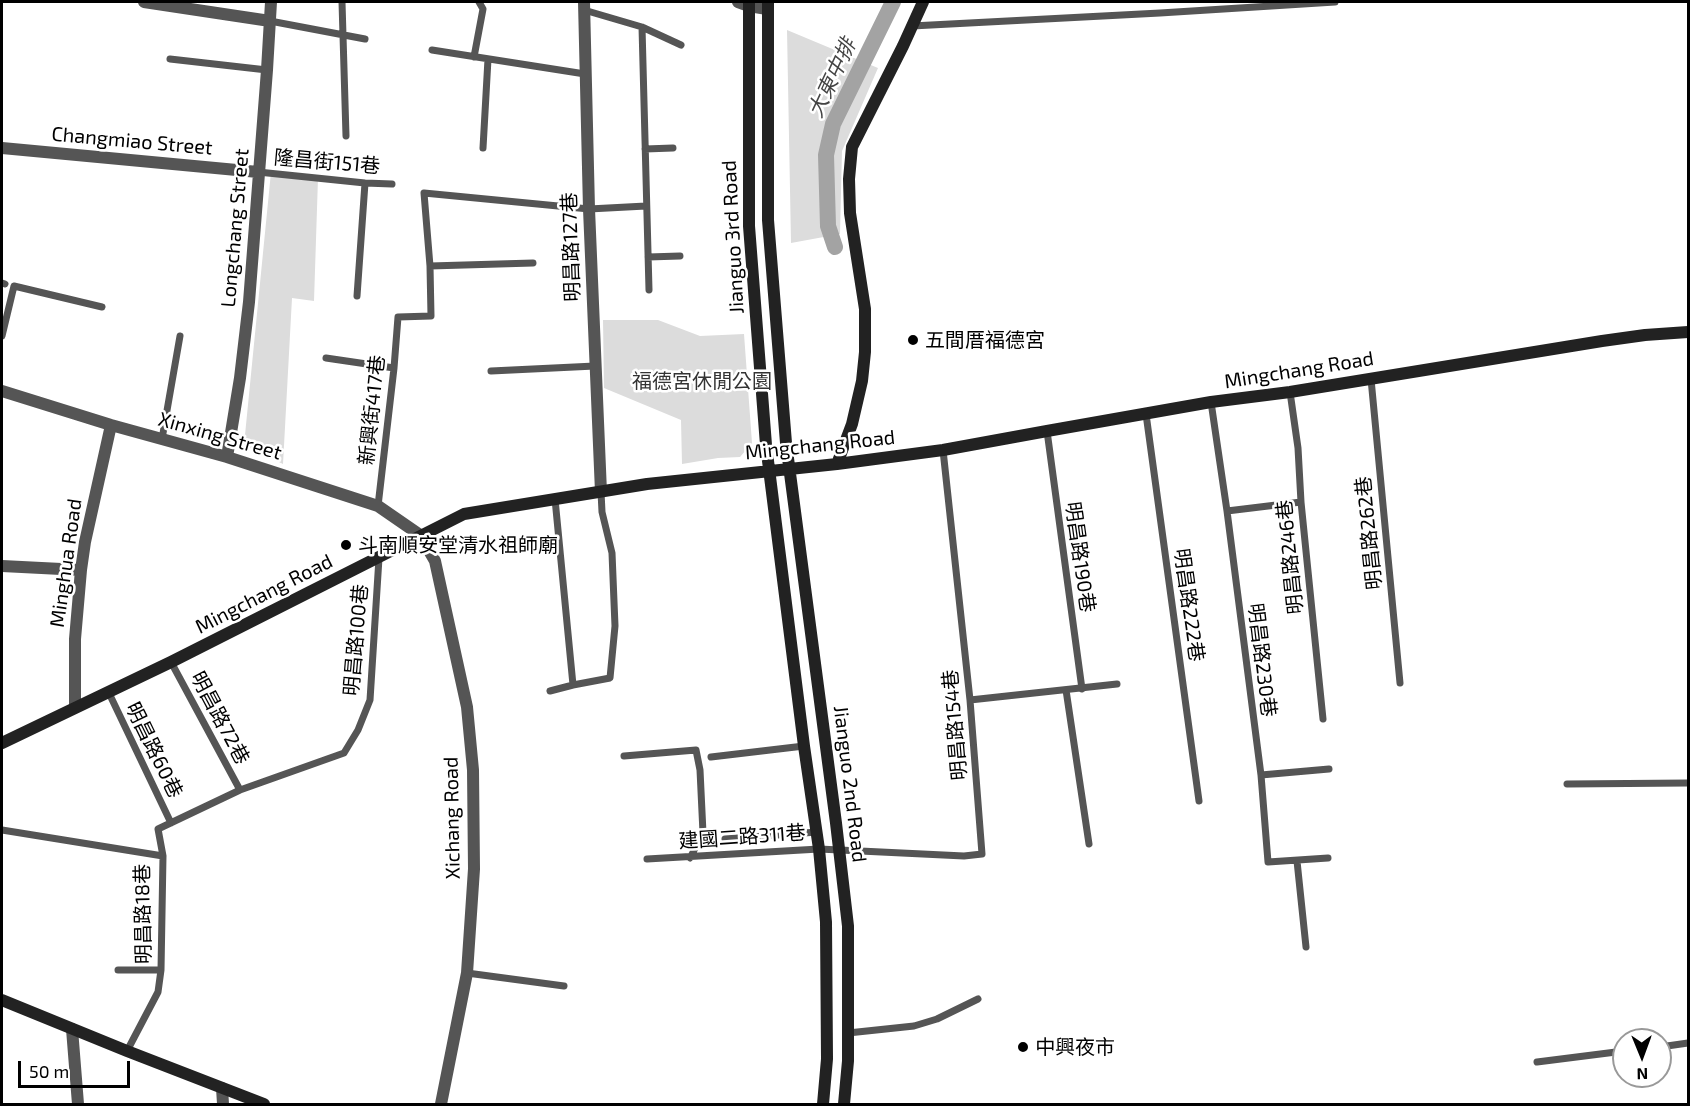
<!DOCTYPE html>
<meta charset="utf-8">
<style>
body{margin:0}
#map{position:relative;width:1690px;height:1106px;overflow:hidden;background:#fff;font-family:"Exo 2",sans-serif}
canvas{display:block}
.frame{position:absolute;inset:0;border:3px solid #000;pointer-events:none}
.north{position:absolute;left:1612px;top:1028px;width:60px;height:60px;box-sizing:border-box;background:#fff;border:2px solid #999;border-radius:50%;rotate:179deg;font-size:16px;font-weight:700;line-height:24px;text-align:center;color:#000}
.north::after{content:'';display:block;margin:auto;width:21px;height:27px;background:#000;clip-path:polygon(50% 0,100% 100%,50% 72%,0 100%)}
.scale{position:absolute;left:18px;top:1061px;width:112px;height:27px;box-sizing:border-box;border:3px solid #000;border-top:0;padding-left:8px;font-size:18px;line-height:21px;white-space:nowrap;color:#000;-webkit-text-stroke:4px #fff;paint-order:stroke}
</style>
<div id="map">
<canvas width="1690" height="1106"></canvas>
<div class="frame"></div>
<div class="north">N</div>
<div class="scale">50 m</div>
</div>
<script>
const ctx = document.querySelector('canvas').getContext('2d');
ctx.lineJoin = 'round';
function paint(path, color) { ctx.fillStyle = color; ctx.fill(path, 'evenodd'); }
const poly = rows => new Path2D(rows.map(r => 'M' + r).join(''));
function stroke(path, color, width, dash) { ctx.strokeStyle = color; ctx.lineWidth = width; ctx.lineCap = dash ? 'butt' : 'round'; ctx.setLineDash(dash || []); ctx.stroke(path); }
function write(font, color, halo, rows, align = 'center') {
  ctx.font = font + ' "Exo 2","Noto Sans TC",sans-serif'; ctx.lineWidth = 5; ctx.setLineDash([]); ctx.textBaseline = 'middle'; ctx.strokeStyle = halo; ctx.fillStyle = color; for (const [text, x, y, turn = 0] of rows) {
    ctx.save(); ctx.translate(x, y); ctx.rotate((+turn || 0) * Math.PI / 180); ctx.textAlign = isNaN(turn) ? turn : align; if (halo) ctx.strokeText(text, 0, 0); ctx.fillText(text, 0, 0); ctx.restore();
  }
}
paint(poly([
 [787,30,878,68,842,151,840,234,791,243],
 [271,172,318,178,314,301,292,298,283,464,244,445],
 [603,320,658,320,700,336,744,334,752,443,740,457,718,458,682,464,681,420,604,388]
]), '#dcdcdc');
stroke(poly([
 [835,247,828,226,826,155,833,124,893,2]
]), '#a3a3a3', 16);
stroke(poly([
 [342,2,346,136],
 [584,10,642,27,681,45],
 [270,21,365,39],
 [912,26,1160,13,1335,2],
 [642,27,649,290],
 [432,50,585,74],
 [474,57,483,9,479,2],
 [170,59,267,70],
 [483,148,488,59],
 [645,149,673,148],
 [258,172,365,183,392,184],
 [648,257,680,256],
 [430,266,533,263],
 [2,283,5,284],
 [357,296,365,183],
 [2,336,14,286,102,307],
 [326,358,394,368],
 [491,371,595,366],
 [1371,379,1400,683],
 [1290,392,1298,448,1301,502,1323,719],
 [1211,402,1227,511,1261,775,1268,862,1328,858],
 [1146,414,1199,801],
 [1047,431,1082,689],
 [162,439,180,336],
 [378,506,394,368,398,317,431,316,430,266,424,193,589,209,646,206],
 [1227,511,1301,502],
 [171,662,240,790],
 [573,685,610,678,615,626,612,553,602,512,601,492],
 [1066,690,1089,844],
 [108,691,171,823],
 [550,691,573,685,555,499],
 [970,700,1117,684],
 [624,756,696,750,700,770,703,833,690,858],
 [711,757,804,746],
 [1261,775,1329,769],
 [1567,784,1688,783],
 [2,830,163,856,161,970,158,992,127,1051],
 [725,839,817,832],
 [163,856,158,829,240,790,344,753,358,730,370,700,379,558],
 [647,859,819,849,964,856,982,854,970,700,943,450],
 [1297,861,1306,947],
 [118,970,161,970],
 [467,973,564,986],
 [848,1033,914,1026,937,1019,978,999],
 [1660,1047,1688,1043],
 [1537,1062,1624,1051]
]), '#555', 7);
stroke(poly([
 [144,2,270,21],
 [584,2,589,209,601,492],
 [738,2,749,6,767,9],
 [2,148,258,172],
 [2,391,111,425,227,457,378,506,420,535,435,561,467,707,473,770,474,869,467,973,441,1104],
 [227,457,240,378,249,302,267,70,271,2],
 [2,566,81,570],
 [75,707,75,639,81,570,85,542,111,425],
 [72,1029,78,1104],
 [222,1088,223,1104]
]), '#555', 12);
stroke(poly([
 [749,2,749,226,766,445,804,746,819,849,826,922,827,1059,823,1104],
 [768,2,768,220,786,443,836,823,848,926,848,1061,844,1104],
 [837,464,852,424,862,381,865,352,865,309,850,213,849,179,852,147,903,46,923,2],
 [2,743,171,662,464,514,647,484,837,464,943,450,1047,431,1211,402,1290,392,1602,341,1645,335,1688,332],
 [2,1000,127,1051,264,1104]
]), '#222', 12);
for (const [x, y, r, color] of [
 [913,340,6,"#000"],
 [346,545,6,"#000"],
 [1023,1047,6,"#000"]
]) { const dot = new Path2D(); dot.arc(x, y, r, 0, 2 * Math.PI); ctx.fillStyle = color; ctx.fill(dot); stroke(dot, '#fff', 2); }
write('20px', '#000', '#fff', [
 ["Changmiao Street",132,141,5],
 ["隆昌街151巷",327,162,5],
 ["Longchang Street",235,228,-85],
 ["Jianguo 3rd Road",733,237,-93],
 ["明昌路127巷",571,247,-92],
 ["Mingchang Road",1299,370,-9],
 ["新興街417巷",372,410,-84],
 ["Xinxing Street",220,436,16],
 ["Mingchang Road",820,445,-6],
 ["明昌路262巷",1369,533,-96],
 ["明昌路190巷",1080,557,82],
 ["明昌路246巷",1290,557,-96],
 ["Minghua Road",66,563,-82],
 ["Mingchang Road",264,594,-27],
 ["明昌路222巷",1189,605,82],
 ["明昌路100巷",356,640,-85],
 ["明昌路230巷",1262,660,83],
 ["明昌路72巷",220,718,62],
 ["明昌路154巷",955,725,-95],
 ["明昌路60巷",154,750,64],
 ["Jianguo 2nd Road",850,784,83],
 ["Xichang Road",452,818,-91],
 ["建國二路311巷",742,837,-4],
 ["明昌路18巷",143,914,-91]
]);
write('20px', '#000', '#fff', [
 ["五間厝福德宮",925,340],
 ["斗南順安堂清水祖師廟",358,545],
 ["中興夜市",1035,1047]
], 'left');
write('20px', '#333', '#fff', [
 ["福德宮休閒公園",702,381]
]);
write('italic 21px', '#444', '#fff', [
 ["大東中排",832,78,-65]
]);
</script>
